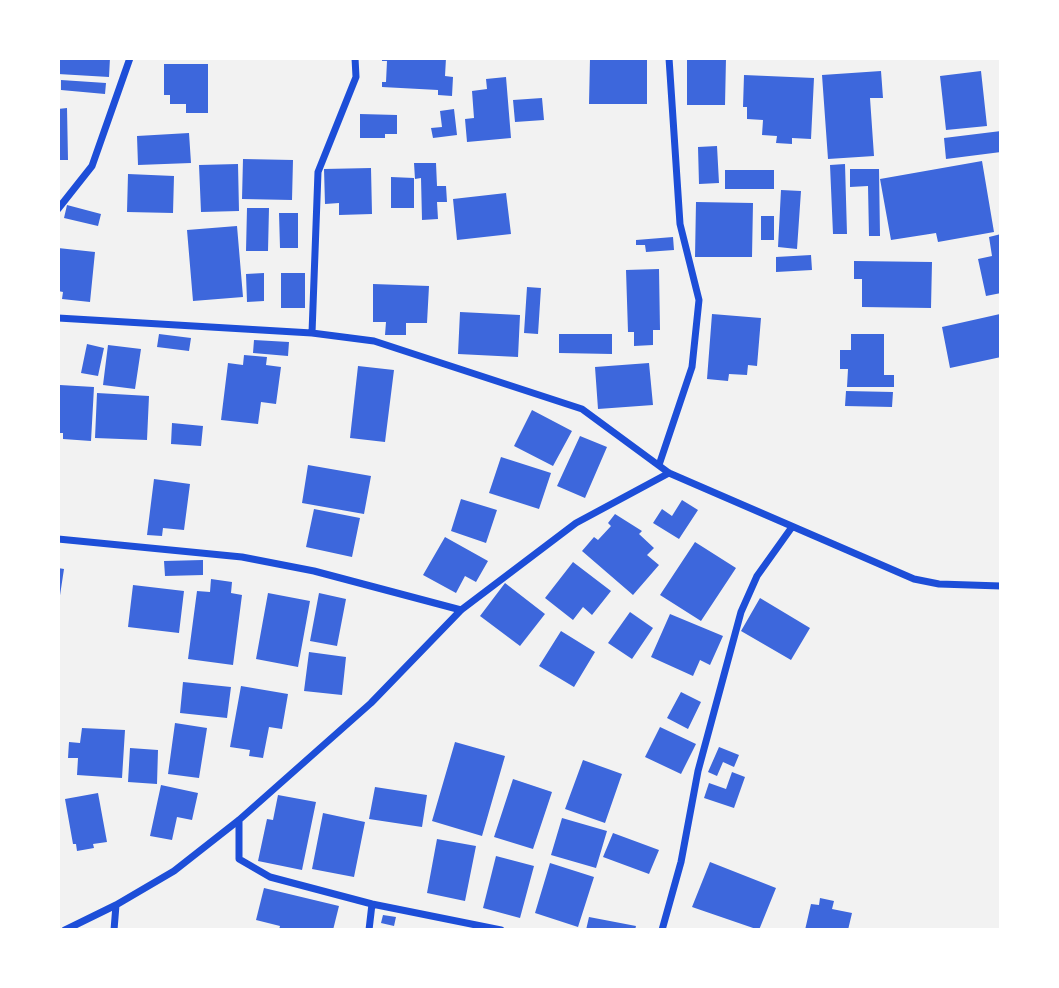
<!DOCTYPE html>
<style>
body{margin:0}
#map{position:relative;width:1059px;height:988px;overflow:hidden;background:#f2f2f2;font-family:Signika,sans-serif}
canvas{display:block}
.frame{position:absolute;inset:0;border:60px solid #fff;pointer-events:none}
</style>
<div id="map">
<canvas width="1059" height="988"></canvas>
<div class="frame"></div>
</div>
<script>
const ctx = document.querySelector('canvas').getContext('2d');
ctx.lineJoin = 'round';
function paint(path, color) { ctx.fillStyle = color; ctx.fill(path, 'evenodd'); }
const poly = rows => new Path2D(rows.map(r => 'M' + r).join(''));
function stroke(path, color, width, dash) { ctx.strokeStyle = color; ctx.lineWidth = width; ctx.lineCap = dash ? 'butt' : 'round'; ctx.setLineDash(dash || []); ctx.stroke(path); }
paint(poly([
 [58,58,110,58,109,77,58,74],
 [382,58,446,58,445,76,453,77,452,96,438,95,438,90,382,87,382,82,386,82,387,61,382,61],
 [590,58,647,59,647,104,589,104],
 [687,58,726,58,725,105,687,105],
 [164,64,208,64,208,113,186,113,186,104,170,104,170,95,164,95],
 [881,71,883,98,870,98,874,156,828,159,822,75],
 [981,71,987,126,946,130,940,76],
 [744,75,814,78,811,139,792,138,792,144,776,143,777,136,762,135,763,120,747,119,747,107,743,107],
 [506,77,511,138,467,142,465,119,474,118,472,91,487,89,486,79],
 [61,80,106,83,105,94,61,90],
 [542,98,544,120,515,122,513,100],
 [67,108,68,160,58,160,58,109],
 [454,109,457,135,433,138,431,128,442,127,440,111],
 [360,114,397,115,397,134,385,134,385,138,360,138],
 [1001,131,1001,152,946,159,944,138],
 [189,133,191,163,138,165,137,136],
 [717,146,719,183,699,184,698,147],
 [243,159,293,160,292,200,242,199],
 [982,161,994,232,938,242,936,233,891,240,880,179],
 [414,163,436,163,437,186,446,186,447,202,437,202,438,219,422,220,421,178,415,179],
 [238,164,239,211,201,212,199,165],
 [845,164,847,234,833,234,830,165],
 [371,168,372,214,339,215,339,203,325,204,324,169],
 [850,169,879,169,880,236,869,236,868,186,850,187],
 [725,170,774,170,774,189,725,189],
 [128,174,174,176,173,213,127,212],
 [391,177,414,178,414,208,391,208],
 [781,190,801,191,797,249,778,247],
 [506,193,511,234,457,240,453,199],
 [696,202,753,203,752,257,695,257],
 [67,205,101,214,98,226,64,218],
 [247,208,269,208,268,251,246,251],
 [279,213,298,213,298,248,280,248],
 [761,216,774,216,774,240,761,240],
 [237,226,243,297,193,301,187,230],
 [1001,234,1001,293,986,296,978,259,992,256,989,237],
 [673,237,674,250,646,252,645,245,636,245,636,240],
 [58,248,95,252,90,302,62,299,63,292,58,291],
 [811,255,812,270,776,272,776,257],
 [854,261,932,262,931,308,862,307,862,279,854,279],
 [659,269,660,330,653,330,653,345,634,346,634,332,628,332,626,270],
 [264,273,264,301,247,302,246,274],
 [281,273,305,273,305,308,281,308],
 [373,284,429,286,427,323,406,323,406,335,385,335,386,322,373,322],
 [527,287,541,288,538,334,524,333],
 [460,312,520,315,518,357,458,354],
 [712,314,761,318,757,366,748,365,747,375,729,374,728,381,707,379],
 [1000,314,1001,357,950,368,942,327],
 [159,334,191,338,189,351,157,347],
 [559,334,612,334,612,354,559,353],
 [851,334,884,334,884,375,894,375,894,387,847,387,848,369,840,369,840,350,851,350],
 [254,340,289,342,288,356,253,353],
 [87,344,104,348,98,376,81,373],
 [108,345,141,349,135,389,103,385],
 [244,355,267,357,266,365,281,367,276,404,261,402,258,424,221,420,228,363,243,365],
 [649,363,653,405,598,409,595,367],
 [358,366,394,370,385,442,350,438],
 [60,385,94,387,91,441,63,439,63,433,58,433],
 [846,391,893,392,892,407,845,406],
 [97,393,149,396,147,440,95,438],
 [532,410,572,431,553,466,514,446],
 [172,423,203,426,201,446,171,444],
 [580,436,607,447,585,498,557,486],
 [501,457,551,473,539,509,489,493],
 [308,465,371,476,364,514,302,503],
 [154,479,190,484,184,530,163,528,162,536,147,535],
 [461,499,497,510,486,543,451,531],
 [682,500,698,510,679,539,653,523,662,509,672,516],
 [314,509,360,518,352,557,306,547],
 [615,514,642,531,639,534,654,548,647,555,659,565,633,595,582,551,594,537,598,540,611,526,608,523],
 [445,537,488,561,476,582,465,576,456,593,423,575],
 [695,542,736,568,701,621,660,595],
 [203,560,203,575,165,576,164,561],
 [573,562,611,591,592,615,583,607,573,620,545,598],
 [58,568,64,569,59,602,58,602],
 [211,579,232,582,231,593,242,595,233,665,188,659,197,591,210,592],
 [505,583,545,614,520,646,480,616],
 [133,585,184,591,179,633,128,627],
 [268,593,310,601,298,667,256,659],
 [319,593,346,599,337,646,310,641],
 [760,598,810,628,791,660,741,631],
 [630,612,653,628,632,659,608,643],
 [670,614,723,636,710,665,700,660,693,676,651,657],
 [561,631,595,652,574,687,539,666],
 [309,652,346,657,342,695,304,691],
 [183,682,231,687,227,718,180,713],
 [241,686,288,694,282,729,269,727,263,758,249,756,250,750,230,747],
 [681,692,701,702,688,729,667,718],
 [175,723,207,728,199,778,168,774],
 [660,727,696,744,681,774,645,757],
 [82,728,125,730,122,778,77,775,78,758,68,758,69,742,80,743],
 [455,742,505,756,482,836,432,821],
 [719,747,739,755,734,767,723,762,717,776,708,772],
 [130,748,158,750,157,784,128,782],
 [583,760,622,774,605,823,565,809],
 [732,772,745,777,734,808,704,798,709,783,726,789],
 [513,779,552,792,533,849,494,837],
 [161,785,198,793,192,820,177,817,172,840,150,836],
 [375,787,427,795,422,827,369,819],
 [98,793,107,842,93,844,94,848,77,851,76,844,73,844,65,799],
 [278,795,316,802,302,870,258,861,267,819,273,820],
 [323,813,365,822,354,877,312,869],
 [562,818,607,831,596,868,551,855],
 [613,833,659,850,649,874,603,857],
 [437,839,476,846,465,901,427,893],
 [496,856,534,866,520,918,483,908],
 [710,862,776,888,759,930,692,907],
 [550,863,594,877,578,927,535,913],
 [264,888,339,906,333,930,279,930,280,926,256,920],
 [820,898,834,901,832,909,852,913,848,930,805,930,811,904,819,905],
 [383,915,396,917,394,926,381,923],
 [589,917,636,926,635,930,586,930]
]), '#3d67dc');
stroke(poly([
 [58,209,92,166,130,58],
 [58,318,312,333,374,341,582,409,669,473,914,579,939,584,1001,586],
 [312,333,318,172,356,77,355,58],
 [659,465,692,367,699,300,680,224,669,58],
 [58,539,242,557,314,571,461,610],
 [239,820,239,859,270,877,372,904,501,930],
 [65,930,116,905,174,871,239,820,371,703,461,610,576,523,669,473],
 [114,930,116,905],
 [369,930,372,904],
 [662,930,681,862,698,771,741,612,757,576,792,527]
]), '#1d4ed8', 7);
</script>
